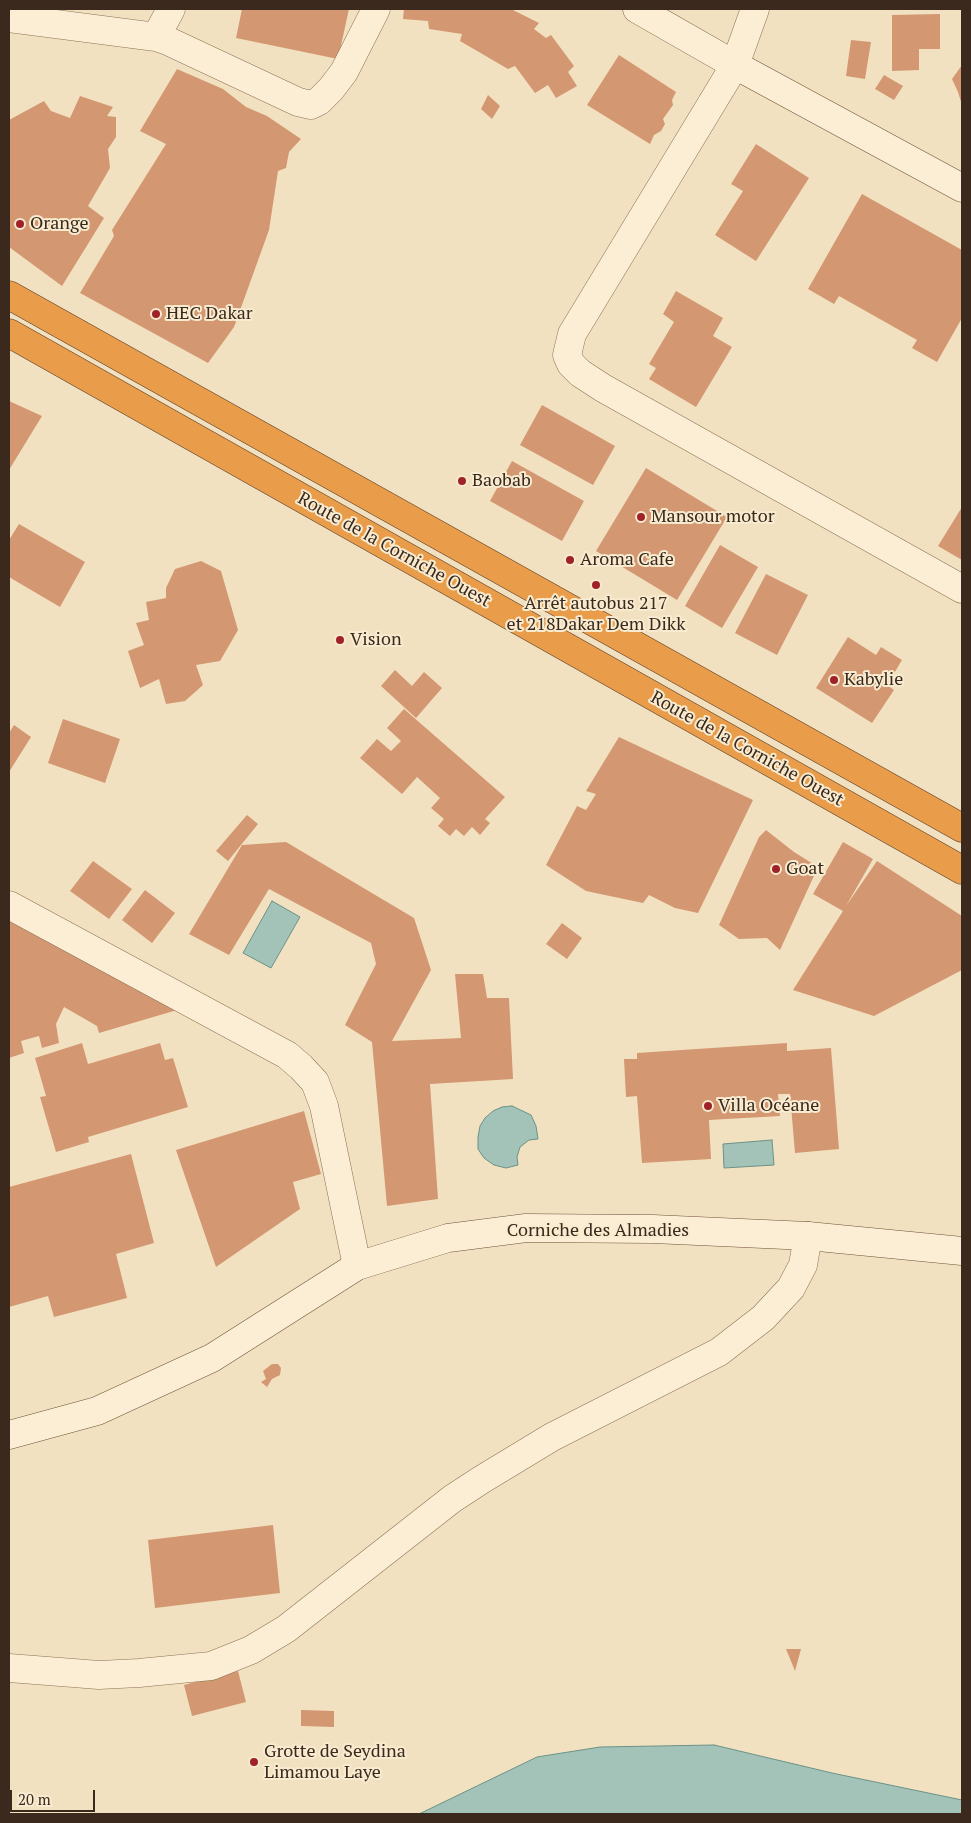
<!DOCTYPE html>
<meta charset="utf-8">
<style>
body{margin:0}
#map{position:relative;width:971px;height:1823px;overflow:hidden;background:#f2e1c0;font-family:"PT Serif",serif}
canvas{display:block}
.frame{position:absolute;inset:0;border:10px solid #3a291c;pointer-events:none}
.scale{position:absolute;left:10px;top:1790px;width:85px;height:22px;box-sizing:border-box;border:2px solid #3a291c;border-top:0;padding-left:6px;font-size:15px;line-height:18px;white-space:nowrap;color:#3a291c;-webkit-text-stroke:4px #f8ebd0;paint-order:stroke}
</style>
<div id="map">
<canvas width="971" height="1823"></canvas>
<div class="frame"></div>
<div class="scale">20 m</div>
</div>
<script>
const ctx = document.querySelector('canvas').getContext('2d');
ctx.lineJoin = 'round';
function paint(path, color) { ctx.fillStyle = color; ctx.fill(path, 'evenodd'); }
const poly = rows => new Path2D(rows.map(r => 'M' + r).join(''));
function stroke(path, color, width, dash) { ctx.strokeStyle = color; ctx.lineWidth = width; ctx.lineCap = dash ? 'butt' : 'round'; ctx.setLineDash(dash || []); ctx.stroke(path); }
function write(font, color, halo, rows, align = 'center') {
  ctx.font = font + ' "PT Serif",serif'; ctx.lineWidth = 4; ctx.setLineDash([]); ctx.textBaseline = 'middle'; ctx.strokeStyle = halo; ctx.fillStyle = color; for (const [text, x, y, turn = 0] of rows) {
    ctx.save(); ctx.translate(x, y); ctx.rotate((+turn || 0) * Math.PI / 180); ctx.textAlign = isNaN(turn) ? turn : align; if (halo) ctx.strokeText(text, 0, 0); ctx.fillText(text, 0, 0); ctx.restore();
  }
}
const water = poly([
 [272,901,300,917,271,968,243,953,272,901],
 [512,1106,531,1115,536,1126,538,1139,529,1140,520,1147,517,1157,518,1165,506,1168,494,1165,484,1158,478,1149,478,1137,480,1126,485,1118,493,1111,502,1107,512,1106],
 [772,1140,774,1165,724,1168,723,1144,772,1140],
 [714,1745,832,1773,962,1800,962,1814,419,1814,537,1757,600,1747,714,1745]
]);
paint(water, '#a3c3b9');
stroke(water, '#699286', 1);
paint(poly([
 [242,9,349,9,338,59,236,38],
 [404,9,511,9,539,23,534,29,546,38,551,35,574,66,568,72,577,86,556,98,548,85,535,93,515,66,508,69,460,41,462,34,429,29,428,21,403,19],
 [940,14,940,49,919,49,919,70,892,71,892,15],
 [851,40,871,42,865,79,846,76],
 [619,55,676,92,672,100,673,105,663,119,665,124,661,131,654,135,650,144,587,105],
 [962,65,962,105,958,92,952,79],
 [177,69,223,89,246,107,267,116,301,139,289,152,286,168,278,171,269,230,234,327,208,363,80,293,114,236,112,230,166,144,140,131],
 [884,75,903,86,894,100,875,89],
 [488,95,500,106,492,119,481,109],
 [80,96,113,107,107,116,116,117,116,137,108,149,110,168,88,206,104,218,62,286,9,247,9,120,44,101,51,111,70,118],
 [756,144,809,178,756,261,715,235,743,191,731,184],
 [862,194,962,250,962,318,937,362,912,348,917,340,839,296,834,304,808,289],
 [676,291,723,318,713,336,732,347,696,407,649,379,656,368,649,364,674,322,663,314],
 [9,401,42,416,9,470],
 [542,405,615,446,593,485,520,445],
 [512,461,584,501,562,541,490,501],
 [646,468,727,517,677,600,596,551],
 [962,507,962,560,938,546],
 [19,524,85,562,60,607,9,577,9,540],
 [720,545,758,567,722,628,685,606],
 [201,561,221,571,238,630,220,661,196,665,203,685,185,701,166,704,159,679,140,688,128,651,144,645,136,623,149,620,146,602,166,598,166,588,175,569],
 [766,574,808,595,777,655,735,633],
 [848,637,876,655,881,647,902,660,887,685,894,690,872,723,816,688],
 [395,670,412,686,424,672,442,688,416,718,381,686],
 [404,709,505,797,485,819,490,823,480,835,472,827,464,836,456,829,450,836,438,826,444,819,431,808,440,798,417,777,402,794,360,758,377,739,391,751,401,741,387,728],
 [63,719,120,739,105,783,48,763],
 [14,725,31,737,9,772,9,733],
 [619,737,753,800,698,913,675,908,649,895,643,903,586,891,546,865,577,806,586,810,596,794,586,791],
 [247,815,258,824,228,861,216,851],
 [766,830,794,852,818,867,780,950,767,938,739,939,719,925,759,837],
 [286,842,414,918,431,970,392,1041,461,1038,455,974,483,974,487,998,509,998,513,1079,430,1084,438,1199,387,1206,372,1042,345,1025,376,964,371,943,269,889,229,955,189,934,242,845],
 [843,842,873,859,846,906,877,861,962,916,962,970,874,1016,793,990,843,911,813,894],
 [93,861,132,889,109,919,70,891],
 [145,890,175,913,152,943,122,920],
 [9,917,177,1010,99,1033,97,1026,64,1007,56,1024,59,1043,42,1048,39,1036,21,1041,24,1053,9,1058],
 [562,923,582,938,567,959,546,944],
 [82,1043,88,1064,160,1043,165,1060,173,1058,188,1107,88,1137,89,1142,56,1152,40,1097,46,1096,35,1058],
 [787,1043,787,1051,831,1048,839,1149,795,1153,790,1094,778,1094,780,1116,709,1120,711,1159,642,1163,637,1096,626,1097,624,1059,637,1059,637,1053],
 [304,1111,321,1174,293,1182,300,1209,216,1267,176,1150],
 [131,1154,154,1243,116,1254,127,1298,54,1317,48,1296,9,1307,9,1187],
 [272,1364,278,1364,281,1368,280,1375,272,1379,267,1387,261,1382,266,1379,263,1371],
 [273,1525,280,1593,155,1608,148,1540],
 [786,1649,801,1649,795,1671],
 [238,1671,246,1702,192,1716,184,1685],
 [301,1710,334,1711,334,1727,301,1726]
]), '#d39772');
const street = poly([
 [755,9,735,65,572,334,567,355,571,364,580,373,603,388,962,589],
 [9,18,156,37,168,41,298,102,311,105,319,101,331,89,344,72,376,9],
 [156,37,171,9],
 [9,905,287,1055,301,1067,315,1082,324,1106,357,1266],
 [9,1668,99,1675,139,1673,211,1666,251,1650,286,1629,452,1499,481,1480,552,1437,719,1352,763,1318,791,1288,803,1265,808,1236]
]);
const secondary = poly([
 [637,9,735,65,962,188],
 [9,1435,97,1411,212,1358,357,1266,448,1238,526,1228,653,1229,808,1236,962,1251]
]);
const highway = poly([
 [9,295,962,828],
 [9,333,962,870]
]);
stroke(street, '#8c7156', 29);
stroke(secondary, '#6e5239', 29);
stroke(highway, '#593f2b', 29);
stroke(street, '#fceed4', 28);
stroke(secondary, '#fceed4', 28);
stroke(highway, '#e99c49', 28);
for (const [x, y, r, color] of [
 [20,224,5,"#a02127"],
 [156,314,5,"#a02127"],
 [462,481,5,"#a02127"],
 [641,517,5,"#a02127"],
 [570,560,5,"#a02127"],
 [596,585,5,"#a02127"],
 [340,640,5,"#a02127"],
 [834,680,5,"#a02127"],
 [776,869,5,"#a02127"],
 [708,1106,5,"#a02127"],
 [254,1762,5,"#a02127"]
]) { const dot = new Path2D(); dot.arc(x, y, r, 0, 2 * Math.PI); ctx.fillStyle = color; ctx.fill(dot); stroke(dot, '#f8ebd0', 2); }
write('18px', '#3a291c', '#f8ebd0', [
 ["Orange",30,224],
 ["HEC Dakar",166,314],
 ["Baobab",472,481],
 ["Mansour motor",651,517],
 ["Aroma Cafe",580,560],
 ["Arrêt autobus 217",596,604,"center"],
 ["et 218Dakar Dem Dikk",596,625,"center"],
 ["Vision",350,640],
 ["Kabylie",844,680],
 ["Goat",786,869],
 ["Villa Océane",718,1106],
 ["Grotte de Seydina",264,1752],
 ["Limamou Laye",264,1773]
], 'left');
write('18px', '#3a291c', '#f8ebd0', [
 ["Route de la Corniche Ouest",394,550,29],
 ["Route de la Corniche Ouest",747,749,29],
 ["Corniche des Almadies",598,1231]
]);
</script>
